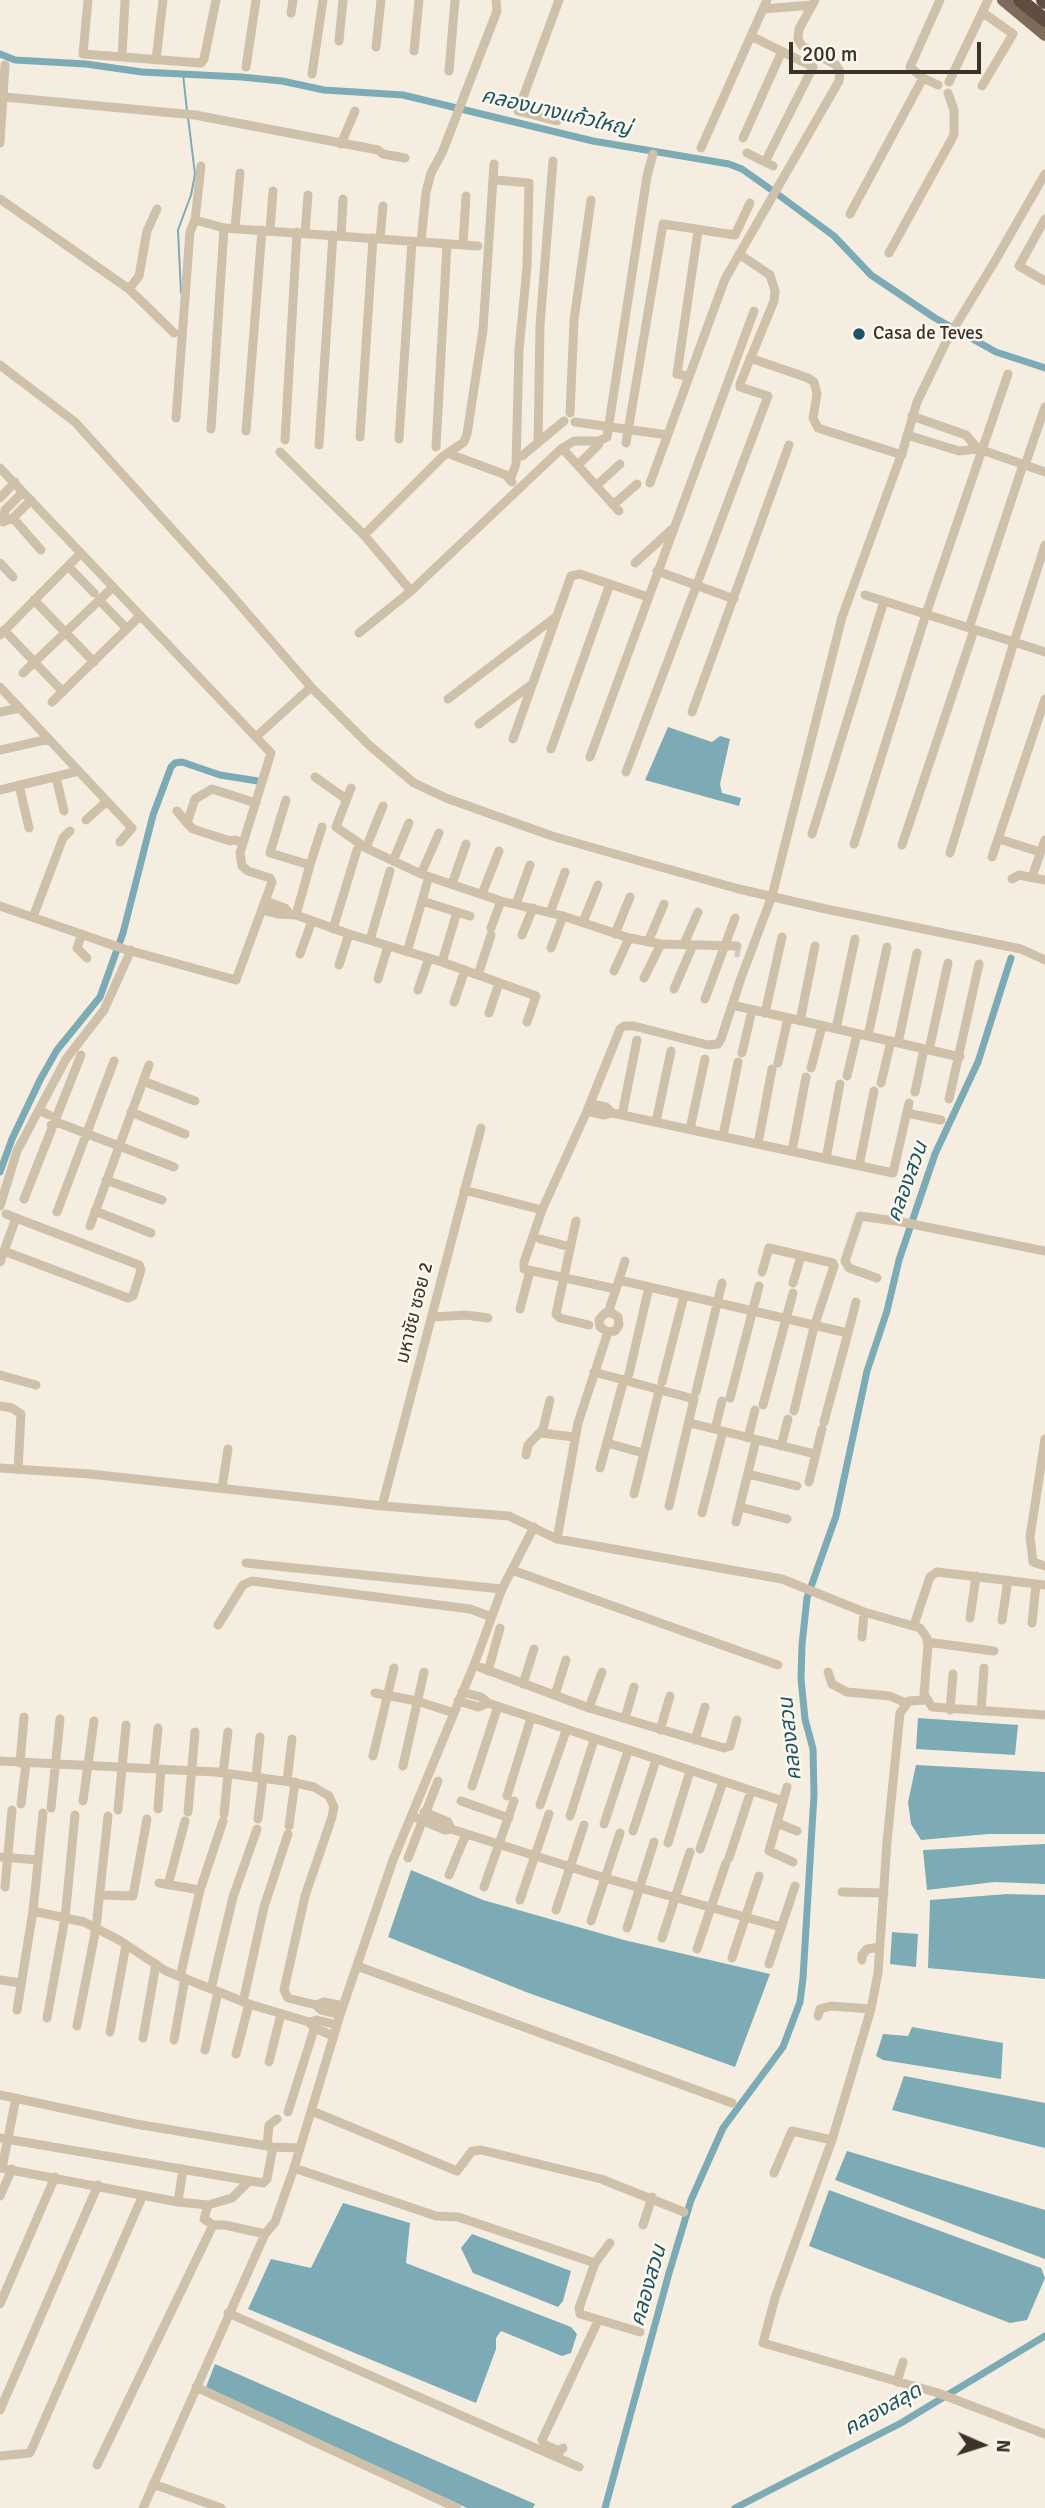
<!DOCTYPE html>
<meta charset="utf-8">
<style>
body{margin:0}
#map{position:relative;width:1045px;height:2508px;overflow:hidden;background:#f5eee0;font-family:Signika,sans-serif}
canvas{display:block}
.north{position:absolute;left:947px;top:2410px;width:70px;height:70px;-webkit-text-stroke:5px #fcf7ed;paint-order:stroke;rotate:93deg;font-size:19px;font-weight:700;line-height:28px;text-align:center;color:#3c322a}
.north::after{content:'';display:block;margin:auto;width:24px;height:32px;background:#3c322a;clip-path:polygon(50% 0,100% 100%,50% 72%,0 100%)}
.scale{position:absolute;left:789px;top:42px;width:192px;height:32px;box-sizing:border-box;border:4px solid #3c322a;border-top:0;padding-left:9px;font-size:21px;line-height:24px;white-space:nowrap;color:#3c322a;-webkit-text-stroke:5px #fcf7ed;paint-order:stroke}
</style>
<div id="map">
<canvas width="1045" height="2508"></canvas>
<div class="north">N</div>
<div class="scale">200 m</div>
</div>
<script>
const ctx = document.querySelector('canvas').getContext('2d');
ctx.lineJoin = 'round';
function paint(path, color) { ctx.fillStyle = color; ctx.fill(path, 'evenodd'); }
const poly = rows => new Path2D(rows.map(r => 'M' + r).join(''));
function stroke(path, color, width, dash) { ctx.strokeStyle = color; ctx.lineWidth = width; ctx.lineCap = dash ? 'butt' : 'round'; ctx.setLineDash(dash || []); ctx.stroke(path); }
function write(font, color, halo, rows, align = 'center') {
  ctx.font = font + ' Signika,"Noto Sans Thai",sans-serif'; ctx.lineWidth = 5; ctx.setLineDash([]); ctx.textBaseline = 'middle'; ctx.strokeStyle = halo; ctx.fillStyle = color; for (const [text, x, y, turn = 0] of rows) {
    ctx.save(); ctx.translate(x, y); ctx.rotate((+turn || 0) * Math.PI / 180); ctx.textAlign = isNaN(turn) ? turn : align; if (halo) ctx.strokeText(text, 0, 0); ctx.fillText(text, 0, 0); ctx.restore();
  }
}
paint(poly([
 [668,727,712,742,720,736,730,739,720,784,722,793,741,798,739,806,645,780],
 [918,1718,1018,1725,1015,1755,916,1749],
 [916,1765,1045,1772,1045,1834,988,1834,921,1840,911,1824,908,1802],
 [1045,1844,1045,1884,995,1882,927,1890,923,1850],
 [411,1870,483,1900,624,1940,770,1974,735,2067,526,1992,388,1937],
 [1007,1894,1045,1895,1045,1979,928,1968,930,1900],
 [892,1932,918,1934,916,1967,890,1964],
 [912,2027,1003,2043,1001,2079,883,2060,876,2056,883,2034,908,2036],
 [904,2076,1045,2103,1045,2148,892,2110],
 [847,2151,1045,2210,1045,2259,835,2180],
 [829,2190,1041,2268,1045,2278,1027,2320,1010,2323,809,2246],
 [343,2203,410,2223,406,2263,571,2327,577,2334,571,2353,562,2356,501,2331,496,2338,496,2349,476,2403,248,2309,271,2259,311,2268],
 [472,2234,571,2271,563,2301,558,2307,473,2273,461,2248],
 [215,2364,535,2504,533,2508,467,2508,206,2387]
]), '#7cabb5');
stroke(poly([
 [183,74,187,111],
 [181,293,178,230,191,195,195,174,188,117]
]), '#7cabb5', 2);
stroke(poly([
 [0,54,15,60,86,64,142,72,241,77,282,81,324,90,403,95,593,141,729,164,742,169,780,196,834,236,871,275,935,318,996,352,1045,368],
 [0,1172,12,1139,40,1080,57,1050,100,997,123,933,153,815,171,767,175,763,182,762,220,775,258,781],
 [605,2508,669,2273,691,2200,723,2128,783,2047,800,2002,803,1978,814,1795,813,1749,805,1719,801,1679,802,1645,807,1598,836,1516,867,1371,887,1311,899,1260,935,1154,978,1062,1011,958],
 [735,2508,901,2423,1045,2336]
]), '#7cabb5', 7);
stroke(poly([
 [735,952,740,953]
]), '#d0c8bc', 9, [9, 4.5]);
stroke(poly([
 [88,0,83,54,201,63,204,59,216,0],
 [763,9,812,5],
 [291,13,293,0],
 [751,36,813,67,765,162],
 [339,41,343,0],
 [376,47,381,0],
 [414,51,419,0],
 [122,57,125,0],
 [156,60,163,0],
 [246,67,256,0],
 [449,71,455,0],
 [312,74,323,0],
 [949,82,988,0],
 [938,85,923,78,910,67,940,0],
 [982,86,1013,34,982,12],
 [4,97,195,115,378,150,383,154,405,158],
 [557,121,518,111,559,0],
 [743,138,782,51],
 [0,143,5,65],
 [341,144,355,111],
 [701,148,767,0],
 [747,153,773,166],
 [201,166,195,220,224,228,478,246],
 [496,180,529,183,527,267,519,350,516,464,510,480],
 [0,199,129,289,174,333],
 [850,214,923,78],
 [1045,219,1019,266,1045,281],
 [235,228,240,173],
 [270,230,273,191],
 [305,233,308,195],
 [341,236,343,199],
 [380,239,383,206],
 [421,242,426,192,431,173,442,153,497,11,496,0],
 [463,245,466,196],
 [889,253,954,135,954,110,948,93],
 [129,289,139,276,147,231,157,209],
 [750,358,808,378,814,382,817,394,813,418,818,428,902,455],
 [0,365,75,422,228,591,311,687,370,746,414,783,446,798,552,836,643,862,739,889,826,909,1021,949,1045,960],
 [687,376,677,374,698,231],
 [570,413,574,320,591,200],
 [176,418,190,232,195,220],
 [575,422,668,435],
 [211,429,224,228],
 [246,431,262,230],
 [907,435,959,451,978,449,966,435,912,416],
 [360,437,373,238],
 [399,439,412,241],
 [285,440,297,232],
 [538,443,540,325,553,161],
 [626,443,663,224,735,235,750,203],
 [319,445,333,235],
 [436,447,447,244],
 [562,448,619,511],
 [979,449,1045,472],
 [280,452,364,535,411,591],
 [452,455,506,475,512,482],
 [522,456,564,421],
 [578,465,599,444],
 [1025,465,1045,407],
 [0,468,271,753,240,853,242,866,248,871,270,878,272,882,236,980,124,949,0,906],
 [650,483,725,279,839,81,840,72,836,65,802,46,798,39,799,29,815,0],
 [596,486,620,464],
 [23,492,5,510,3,522,13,518,31,500],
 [0,498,15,482],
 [613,505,637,484],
 [13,518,41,550],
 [364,535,442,457,464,442,467,434,483,330,494,164],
 [1045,545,1014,642,1045,652],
 [0,563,13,577],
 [635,563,671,530],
 [68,566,94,593],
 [657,571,734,599],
 [865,595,1014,642,950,853],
 [34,600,94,662],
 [103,604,127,629],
 [969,628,1023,465],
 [4,630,63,692],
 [359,633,411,591,561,449,574,441,599,441,607,437,647,176,653,154],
 [0,635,81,553],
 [23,673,113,587],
 [0,687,132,828,120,842],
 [448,699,557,616],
 [52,702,140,616],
 [0,712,20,708],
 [692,712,789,445],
 [479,724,532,684],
 [257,736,311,687],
 [513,739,571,576,580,574,648,597],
 [551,749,610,584],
 [0,750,49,739],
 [590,757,754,311],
 [626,772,768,396,740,387,740,384,774,301,775,291,770,275,739,254],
 [56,777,64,811],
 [315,777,346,799],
 [19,785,29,828],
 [351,788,336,827,366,848,421,874,501,901,563,916,629,938,661,944,737,946],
 [0,790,79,771],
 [286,800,270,853,310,865,296,915,349,934,442,962,536,996,527,1022],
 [177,811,187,823],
 [86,820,107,801],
 [812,834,884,601],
 [999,839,1040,852],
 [243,842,234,840,230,841,193,829,187,823,195,799,212,789,256,803],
 [854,844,926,614,1008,374],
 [902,845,974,630],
 [366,848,383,806],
 [992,857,1045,699],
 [393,861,409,823],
 [310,865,322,827],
 [1034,871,1045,840],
 [421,874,439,833],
 [1012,879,1019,875,1045,880],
 [452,884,466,844],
 [482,894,499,851],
 [265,901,285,908,289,913],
 [422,901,427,883],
 [516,904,530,865],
 [262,910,277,914,296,915],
 [457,912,470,916],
 [550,913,565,872],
 [33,917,63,838,70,831],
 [583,922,598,885],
 [491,928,501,901],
 [333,929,357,850],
 [82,934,77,948,87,958],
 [615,934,630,897],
 [522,935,533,908],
 [370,940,390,871],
 [648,942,664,904],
 [684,944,698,912],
 [551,948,563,916],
 [407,952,422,901,457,912,442,962],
 [300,954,312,921],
 [339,965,349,934],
 [614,971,629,938],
 [478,975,491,935],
 [644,978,661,944],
 [378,979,388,946],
 [674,989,693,945],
 [418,990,429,958],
 [705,999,735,918],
 [454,1002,465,970],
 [732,1005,960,1057],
 [489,1013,499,983],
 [765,1013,782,937],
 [800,1021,815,946],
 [836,1029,855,939],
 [868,1036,887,947],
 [898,1043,917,953],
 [929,1050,948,963],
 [742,1053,752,1010],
 [778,1063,788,1018],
 [811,1068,822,1026],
 [847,1076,857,1034],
 [143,1081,195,1101],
 [881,1083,891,1041],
 [915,1092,924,1049],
 [949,1099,979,964],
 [590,1104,606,1107,612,1113],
 [39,1110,49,1115],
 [587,1111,604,1115,612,1113,622,1115,893,1173,909,1103],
 [131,1112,185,1134],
 [907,1113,941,1120],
 [622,1115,637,1040],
 [656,1122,671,1051],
 [51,1125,59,1123,174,1167],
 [690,1129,705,1059],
 [723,1136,738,1062],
 [758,1144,772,1069],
 [792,1151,806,1077],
 [826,1159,840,1084],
 [859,1166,874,1091],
 [106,1180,162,1200],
 [464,1190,542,1210],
 [24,1199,81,1055],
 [0,1206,17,1151,66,1059,104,1010,131,950],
 [95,1211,151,1233],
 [57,1212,114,1061],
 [6,1214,16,1218],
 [576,1221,556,1314,560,1318,589,1325],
 [90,1226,149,1065],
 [540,1239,570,1247],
 [0,1262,16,1218,139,1265,141,1270,133,1296,128,1298,4,1251],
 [762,1272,769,1248,833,1263,834,1266,814,1327,794,1411],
 [877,1278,849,1268,845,1261,860,1216,902,1222,1045,1251],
 [619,1280,625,1261],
 [793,1283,801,1256],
 [616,1289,524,1269,524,1262,542,1210,587,1111,620,1029,624,1026,634,1026,708,1045,718,1044,721,1039,741,978,772,896,842,617,903,450,917,402,948,338,995,261,1045,174],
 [520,1309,530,1271],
 [608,1313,619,1280,848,1333,856,1302],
 [433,1317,466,1315,488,1318],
 [594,1372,694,1399,669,1506],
 [629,1374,649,1287],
 [0,1375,36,1385],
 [662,1382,684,1296],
 [696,1392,722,1283],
 [730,1398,759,1286],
 [763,1405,793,1293],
 [0,1406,12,1408,21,1414,18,1470],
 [824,1422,848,1333],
 [690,1423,815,1454],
 [715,1429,722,1401],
 [541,1433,574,1437],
 [748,1438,755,1410],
 [1045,1439,1030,1537,1033,1562,1045,1566],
 [607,1443,643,1453],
 [781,1446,788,1419],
 [526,1455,528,1445,543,1429,550,1400],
 [0,1468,90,1474,382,1506,509,1516,557,1539,782,1579,864,1612,920,1628,927,1638,928,1645,924,1694,932,1707,1045,1715],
 [600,1468,624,1379],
 [748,1474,797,1486],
 [809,1482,822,1429],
 [222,1488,228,1449],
 [634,1494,658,1395],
 [382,1506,481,1128],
 [740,1507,787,1519],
 [702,1513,723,1431],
 [736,1522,756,1440],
 [557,1539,578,1423,608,1332,615,1331,619,1325,618,1317,612,1313,605,1313,599,1320,600,1327,608,1332],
 [246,1563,502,1589],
 [512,1570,778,1665],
 [970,1618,976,1576],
 [1002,1620,1008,1580],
 [1032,1623,1036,1584],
 [218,1625,243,1585,252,1581,470,1609,492,1617],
 [914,1625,930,1577,937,1572,1045,1585],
 [862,1637,864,1612],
 [927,1642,994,1651],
 [474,1665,589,1708,724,1748,730,1746,737,1720],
 [488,1671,500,1628],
 [828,1672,832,1684,847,1692,890,1696,906,1703],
 [523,1684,534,1649],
 [375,1693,417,1701,454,1713],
 [555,1695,566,1660],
 [926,1700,909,1701,900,1713,887,1842,878,1973,871,2009,832,2140,775,2298,763,2343,938,2393,1045,2434],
 [458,1701,478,1707,488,1703,481,1697,462,1692],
 [488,1703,783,1801],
 [589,1708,602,1672],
 [950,1710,953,1674],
 [981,1711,984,1668],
 [625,1718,634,1687],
 [660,1730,670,1696],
 [695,1740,705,1707],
 [373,1756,394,1668],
 [0,1761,216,1772,291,1782,314,1787,329,1796,334,1807,332,1817,305,1896,284,1990,288,1998,316,2005],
 [20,1763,24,1717],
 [403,1766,424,1672],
 [154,1769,158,1728],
 [223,1773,228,1732],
 [256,1777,260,1737],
 [287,1781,292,1739],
 [472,1786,498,1706],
 [787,1787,769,1851,793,1862],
 [507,1796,531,1718],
 [83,1801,94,1721],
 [461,1801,509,1818],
 [21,1804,26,1764],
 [540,1805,566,1731],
 [51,1808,60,1719],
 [158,1809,161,1769],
 [118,1810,126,1725],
 [188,1812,195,1732],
 [424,1812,448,1822,451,1829],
 [224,1814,228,1774],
 [412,1816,445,1830,451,1829,605,1878,781,1927],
 [570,1816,594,1740],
 [258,1819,263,1778],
 [777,1823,797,1831],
 [604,1824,628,1751],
 [289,1826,295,1782],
 [633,1831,656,1760],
 [668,1843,690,1771],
 [700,1849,723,1782],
 [0,1857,38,1860],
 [408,1858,438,1781],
 [729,1858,751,1791],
 [449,1875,466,1834],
 [159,1883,200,1890],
 [168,1885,185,1821],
 [5,1887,12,1810],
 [484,1887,514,1801],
 [842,1892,884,1893],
 [100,1895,133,1896,147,1819],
 [520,1900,549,1814],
 [556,1910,584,1825],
 [33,1911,84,1922,119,1940,166,1971,249,2004,309,2022],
 [591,1921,620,1833],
 [627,1928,654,1842],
 [662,1938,690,1852],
 [697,1949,726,1863],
 [732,1958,759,1876],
 [862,1960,862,1955,867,1949,880,1947],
 [769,1964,795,1886],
 [357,1966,732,2103],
 [180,1977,200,1890,223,1821],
 [0,1980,21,1983],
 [211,1989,233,1897,257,1829],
 [243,2002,264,1907,288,1834],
 [17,2010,33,1911,43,1813],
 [340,2015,321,2010,316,2005,324,2002,343,2006],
 [818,2016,820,2009,831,2006,871,2009],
 [47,2018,65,1918,75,1815],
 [77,2026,96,1928,108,1816],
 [110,2032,126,1945],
 [334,2036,314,2028,309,2022,317,2020,337,2025],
 [143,2038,156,1964],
 [174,2040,185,1978],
 [205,2050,218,1992],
 [236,2054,249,2004],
 [269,2062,281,2014],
 [0,2095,136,2124,273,2147,300,2148],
 [312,2111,457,2171,472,2151,481,2150,601,2179,684,2212],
 [288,2112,317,2020],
 [0,2138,263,2183,267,2179,273,2147],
 [267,2146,269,2125,277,2119],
 [0,2168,178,2202,208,2205,232,2198,249,2181],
 [2,2168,16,2098],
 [294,2168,436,2216,458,2217,595,2263,579,2308,580,2314,640,2332],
 [774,2173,792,2131,832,2140],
 [0,2196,12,2169],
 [178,2202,183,2169],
 [208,2205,204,2219,213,2225,225,2225,265,2234,275,2222,294,2168,340,2015,393,1860,474,1665,502,1589,534,1527],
 [643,2225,652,2197],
 [595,2263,610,2243],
 [0,2304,55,2177],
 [228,2313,579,2467],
 [897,2382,903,2362],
 [196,2387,457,2508],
 [0,2410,98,2185],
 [563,2448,560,2451,545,2445,542,2440,598,2321],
 [0,2456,30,2453,143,2195],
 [97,2465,213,2225],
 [153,2484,221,2508],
 [143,2508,265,2234]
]), '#cfc0aa', 9);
stroke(poly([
 [1003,0,1045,35]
]), '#7f6b5a', 12);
stroke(poly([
 [1020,0,1045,20],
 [1043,0,1045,2]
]), '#5e4d40', 14);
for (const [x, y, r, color] of [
 [859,334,7,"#1b5462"]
]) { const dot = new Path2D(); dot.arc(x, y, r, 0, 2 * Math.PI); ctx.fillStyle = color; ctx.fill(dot); stroke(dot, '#fcf7ed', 2.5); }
write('19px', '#3c322a', '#fcf7ed', [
 ["Casa de Teves",873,334]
], 'left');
write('19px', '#3c322a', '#fcf7ed', [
 ["มหาชัย ซอย 2",415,1313,-76]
]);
write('italic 21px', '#1b5462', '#fcf7ed', [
 ["คลองบางแก้วใหญ่",556,113,13],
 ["คลองสวน",908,1182,-70],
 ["คลองสวน",791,1739,-96],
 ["คลองสวน",649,2286,-74],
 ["คลองสลุด",883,2410,-29]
]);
</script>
